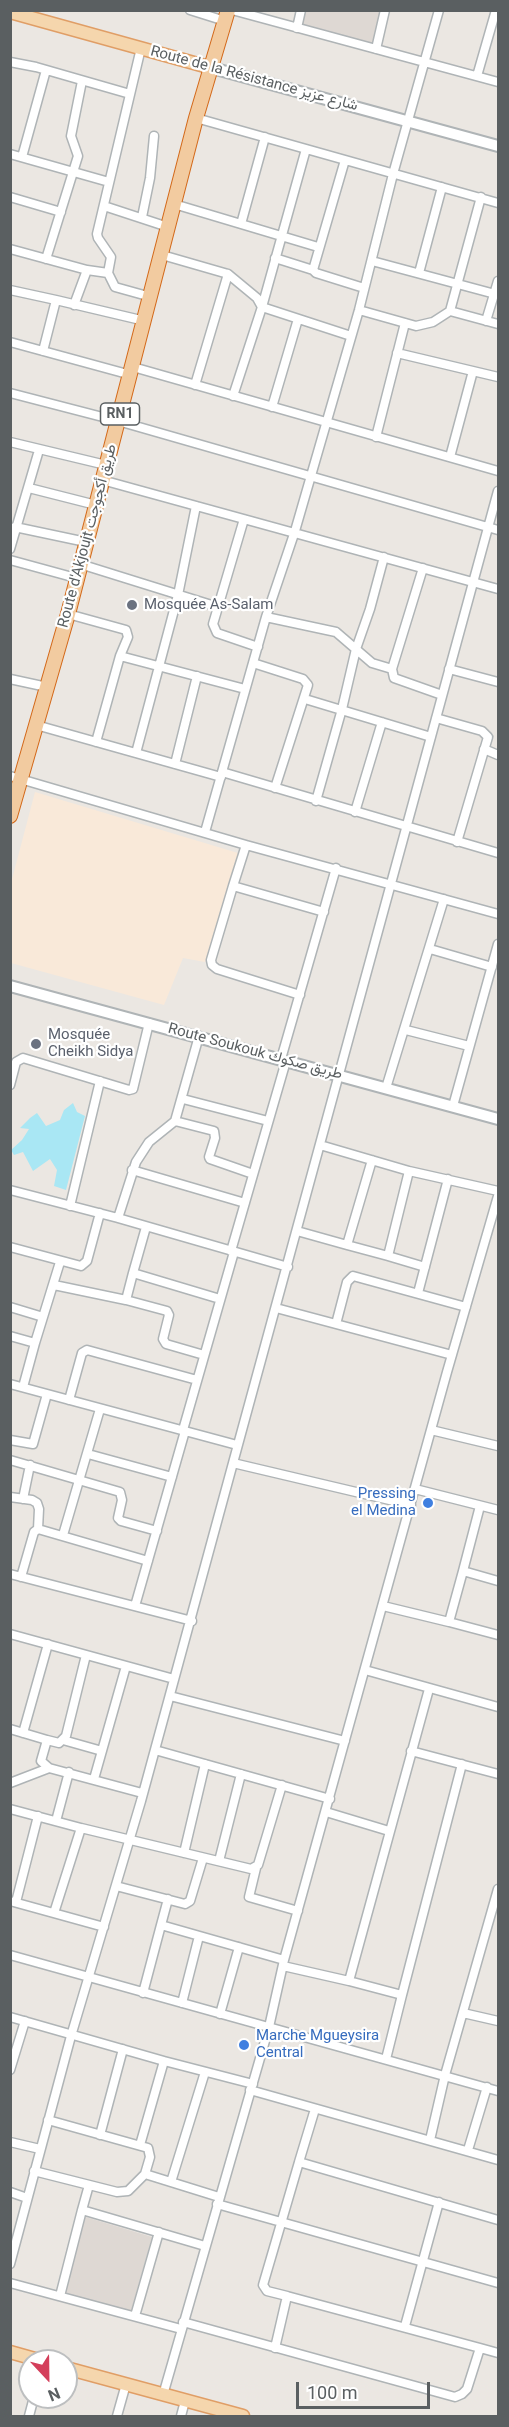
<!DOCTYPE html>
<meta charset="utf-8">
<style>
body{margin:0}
#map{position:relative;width:509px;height:2427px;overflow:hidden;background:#ebe7e2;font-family:Roboto,sans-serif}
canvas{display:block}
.frame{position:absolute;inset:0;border:12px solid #5a5f61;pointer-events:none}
.north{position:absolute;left:18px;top:2349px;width:60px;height:60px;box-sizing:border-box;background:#fff;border:2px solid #bdbfc0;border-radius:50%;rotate:158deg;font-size:16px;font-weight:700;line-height:24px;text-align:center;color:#5a5f61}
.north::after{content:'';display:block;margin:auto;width:21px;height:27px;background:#d43f5b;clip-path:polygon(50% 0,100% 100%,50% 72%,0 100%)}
.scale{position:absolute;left:296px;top:2382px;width:134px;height:27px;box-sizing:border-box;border:3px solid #5a5f61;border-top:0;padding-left:8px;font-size:18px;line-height:21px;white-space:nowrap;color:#5a5f61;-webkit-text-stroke:4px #fff;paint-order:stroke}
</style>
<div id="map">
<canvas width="509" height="2427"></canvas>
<div class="frame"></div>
<div class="north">N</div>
<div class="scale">100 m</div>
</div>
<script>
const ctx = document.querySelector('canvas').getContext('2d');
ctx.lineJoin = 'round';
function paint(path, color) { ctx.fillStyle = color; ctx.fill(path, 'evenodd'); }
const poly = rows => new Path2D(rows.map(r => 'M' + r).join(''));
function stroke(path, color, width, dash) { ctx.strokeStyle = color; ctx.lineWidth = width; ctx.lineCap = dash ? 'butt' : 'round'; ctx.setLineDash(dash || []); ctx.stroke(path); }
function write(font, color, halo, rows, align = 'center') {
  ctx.font = font + ' Roboto,Vazirmatn,sans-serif'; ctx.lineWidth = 4.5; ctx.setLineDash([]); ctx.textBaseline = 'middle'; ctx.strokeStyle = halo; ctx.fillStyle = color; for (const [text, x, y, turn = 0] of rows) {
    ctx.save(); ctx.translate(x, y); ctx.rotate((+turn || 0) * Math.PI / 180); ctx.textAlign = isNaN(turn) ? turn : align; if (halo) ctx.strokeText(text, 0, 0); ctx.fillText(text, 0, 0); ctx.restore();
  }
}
paint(poly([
 [35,792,238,853,205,962,183,958,164,1005,11,963,11,883]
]), '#f9e9d9');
paint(poly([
 [305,11,383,11,373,45,301,27],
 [82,2216,152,2237,131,2311,62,2294]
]), '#ded8d3');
paint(poly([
 [73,1103,77,1112,85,1116,66,1190,54,1186,57,1170,50,1159,33,1171,23,1152,14,1155,11,1150,22,1140,29,1129,20,1128,30,1118,37,1113,46,1126,60,1120,64,1110]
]), '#a9e7f4');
const minor = poly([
 [190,10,225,21],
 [232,10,498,82],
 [297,28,301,10],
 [141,48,97,234,98,238,111,257,108,273,115,287,151,297],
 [376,49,385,10],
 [10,62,36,67,130,94],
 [477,76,496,10],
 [196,118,498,203],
 [10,154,109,182],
 [22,157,46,70],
 [345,160,313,270,316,273,364,288],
 [10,197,61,212],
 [174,204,318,247],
 [104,206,168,227],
 [142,217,150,178,154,136],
 [241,224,265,137],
 [10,249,87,270,74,305],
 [162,255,228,274,195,385],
 [275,258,313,270],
 [46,259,78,156,71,136,82,81],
 [372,261,495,294],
 [87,270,108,273],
 [419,273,442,187],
 [228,274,257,298,262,307,351,336],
 [10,290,56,300,43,351],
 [56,300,145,321],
 [359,310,416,326,433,322,450,311,481,197],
 [450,311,498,324],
 [486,321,498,281],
 [10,342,131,375],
 [397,353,498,377],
 [133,367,498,471],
 [10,393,118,421,498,530],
 [233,396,262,307,306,149],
 [272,407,298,319],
 [376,437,405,323],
 [10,442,106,465],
 [450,457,473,371],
 [102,480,498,589],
 [29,488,96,505],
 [244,519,213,624,217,633,258,647],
 [15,527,86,542],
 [10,549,39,450],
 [10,560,76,578],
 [80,564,218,607],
 [423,568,392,669,394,678,442,695],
 [68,614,126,630,128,637,120,656,96,742],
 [266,617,336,632,372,663,392,669],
 [120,656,245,689],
 [253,663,303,679,308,685,275,788],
 [449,669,498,682],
 [10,679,47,687],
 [305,699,431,737],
 [436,718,482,731,488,737,457,842],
 [36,725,221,777],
 [484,749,498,755],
 [136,753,178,595,196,506],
 [175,764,197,676],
 [222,772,498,853],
 [10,776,246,845,498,914],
 [316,801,342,709,356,649,370,609,384,557],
 [355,812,382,722],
 [205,832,266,617,295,531,359,310,393,174,439,10],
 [246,845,233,886,324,912],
 [233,886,211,960,212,965,217,969,300,995],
 [430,949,492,967],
 [406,1030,469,1046],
 [281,1059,336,868],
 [10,1085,16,1062,23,1058,129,1090,133,1089,149,1023],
 [386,1088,444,899],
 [183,1099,268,1121],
 [453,1106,498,944],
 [175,1121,214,1131,215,1138,209,1157,210,1159,253,1174],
 [320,1145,409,1171,498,1191],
 [132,1170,245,1203],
 [10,1190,118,1218,288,1267],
 [70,1206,100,1081],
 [118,1218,136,1162,149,1142,175,1121,199,1036],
 [297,1231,347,1245,372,1160],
 [347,1245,388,1256,409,1171],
 [10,1247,81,1266,87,1261,100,1213],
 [231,1251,286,1061],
 [388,1256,425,1267],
 [133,1273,146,1227],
 [54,1285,126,1300,133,1273,220,1299],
 [418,1293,448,1179],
 [126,1300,167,1311,169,1315,163,1339,166,1344,204,1355],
 [10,1307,43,1317],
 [276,1308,452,1355],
 [336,1324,347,1282,353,1276,466,1307],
 [10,1336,35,1343,23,1387],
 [35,1343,60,1262],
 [10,1384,237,1445],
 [69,1400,82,1353,87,1350,197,1380],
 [183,1430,234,1252],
 [431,1430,498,1446],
 [10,1440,33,1444,47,1394],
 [88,1454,172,1477],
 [10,1460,120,1492,122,1500,118,1518,121,1521,157,1531],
 [415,1489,498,1510],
 [10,1497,32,1500,37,1503,39,1509,38,1529],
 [23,1499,30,1465],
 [411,1505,233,1463,498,491],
 [63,1535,100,1409],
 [463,1571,480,1506],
 [10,1574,192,1621],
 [21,1577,34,1532,38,1529,148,1561],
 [498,1581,463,1571,449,1622,498,1635],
 [135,1606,185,1431],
 [383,1606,449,1622],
 [10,1634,174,1679],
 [365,1670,498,1707],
 [170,1696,345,1741],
 [10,1729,47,1740,41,1761,49,1768,142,1793],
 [23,1733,48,1644],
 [47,1740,59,1743,66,1736,86,1655],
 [63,1740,102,1751],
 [155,1750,330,1799],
 [411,1751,498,1774],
 [94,1779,126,1666],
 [10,1783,49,1768],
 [10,1809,81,1828,251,1869,258,1865,282,1785],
 [326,1812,389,1831],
 [56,1821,69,1772],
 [184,1853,205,1764],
 [219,1861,241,1774],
 [256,1868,249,1897,298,1911],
 [116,1886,185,1904,190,1901,203,1858],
 [10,1901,104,1927],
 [16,1902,38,1816],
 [54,1913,81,1828],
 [161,1925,168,1899],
 [10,1955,498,2091],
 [283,1966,349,1981,429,1689],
 [349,1981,402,1995,386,2059],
 [143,1993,161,1925,284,1960],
 [402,1995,462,1764],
 [182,2003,199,1936],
 [463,2013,498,2021],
 [220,2014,239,1947],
 [10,2017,164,2061,253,2084],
 [10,2070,25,2021],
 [250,2090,498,2160],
 [100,2135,123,2049],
 [430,2140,445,2075,498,1889],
 [10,2142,40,2149],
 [140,2145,164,2061],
 [468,2150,487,2087],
 [299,2162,315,2109],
 [34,2171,117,2192,128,2191,145,2174,150,2157,148,2148,48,2120],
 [145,2174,219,2197],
 [171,2182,205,2072],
 [89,2185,82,2210,205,2246],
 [10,2192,27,2198],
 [217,2204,498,2283],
 [10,2264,71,2036,141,1801,233,1463],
 [10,2283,181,2329],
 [60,2296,82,2210],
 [287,2296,267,2291,263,2285,299,2162,498,2220],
 [135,2316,159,2232],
 [183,2322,455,2397,462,2394,467,2389,480,2348,498,2353],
 [405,2326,439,2202],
 [275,2348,287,2296,480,2348],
 [163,2395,269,2027,284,1960,447,1372,498,1196],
 [29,2416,34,2397],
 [117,2416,126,2384],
 [181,2416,185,2401]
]);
const tertiary = poly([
 [212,68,498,146],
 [10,986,498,1119]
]);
const primary = poly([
 [10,12,212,68],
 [10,2352,42,2361],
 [66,2368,243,2416]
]);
const trunk = poly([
 [10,816,68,614,196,118,228,10]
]);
stroke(minor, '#afb4b6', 11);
stroke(tertiary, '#afb4b6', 14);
stroke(primary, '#e09e66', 15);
stroke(trunk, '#d3691a', 16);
stroke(minor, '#fff', 8);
stroke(tertiary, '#fff', 10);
stroke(primary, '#f5d6ad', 12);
stroke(trunk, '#f2cba0', 14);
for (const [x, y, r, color] of [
 [132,605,6,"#6b7280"],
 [36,1044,6,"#6b7280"],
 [428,1503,6,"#3f7fe0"],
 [244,2045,6,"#3f7fe0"]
]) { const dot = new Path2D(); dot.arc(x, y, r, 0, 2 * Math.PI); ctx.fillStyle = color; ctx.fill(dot); stroke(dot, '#fff', 2); }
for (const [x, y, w] of [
 [120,414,39]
]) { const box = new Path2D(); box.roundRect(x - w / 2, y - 11, w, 22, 4.5); ctx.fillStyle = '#fff'; ctx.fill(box); stroke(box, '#5a5f61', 1.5); }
write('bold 14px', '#5a5f61', null, [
 ["RN1",120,414]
]);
write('15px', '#5a5f61', '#fff', [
 ["Route de la Résistance شارع عزيز",254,79,15],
 ["Route d'Akjoujt طريق أكجوجت",88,536,-75],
 ["Route Soukouk طريق صكوك",255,1052,15]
]);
write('15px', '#5b616d', '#fff', [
 ["Mosquée As-Salam",144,605],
 ["Mosquée",48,1035],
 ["Cheikh Sidya",48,1052]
], 'left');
write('15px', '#366cbe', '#fff', [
 ["Pressing",416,1494],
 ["el Medina",416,1511],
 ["Marche Mgueysira",256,2036,"left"],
 ["Central",256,2053,"left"]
], 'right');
</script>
